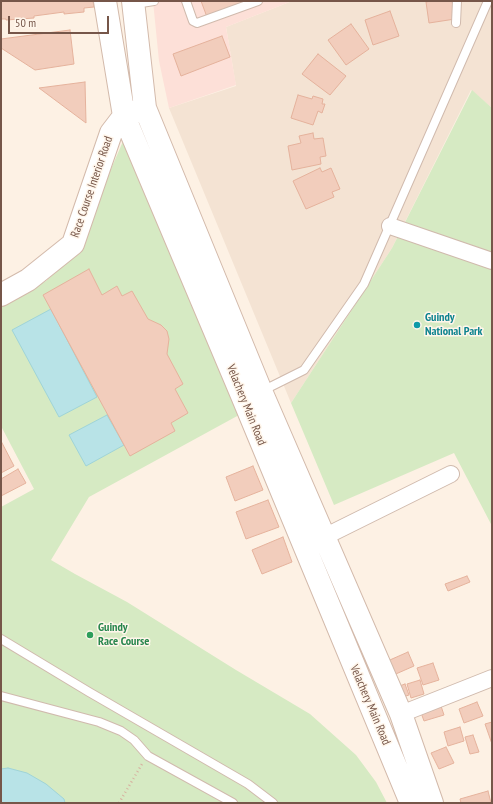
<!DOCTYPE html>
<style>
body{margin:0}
#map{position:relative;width:493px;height:804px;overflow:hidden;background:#fdf1e4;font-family:"PT Sans Narrow",sans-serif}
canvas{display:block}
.frame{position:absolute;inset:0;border:2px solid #765649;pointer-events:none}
.scale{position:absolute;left:8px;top:16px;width:101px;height:18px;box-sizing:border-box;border:2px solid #765649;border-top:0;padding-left:5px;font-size:12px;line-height:14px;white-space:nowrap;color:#765649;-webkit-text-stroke:3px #fff6eb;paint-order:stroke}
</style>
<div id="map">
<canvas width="493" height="804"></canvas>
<div class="frame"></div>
<div class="scale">50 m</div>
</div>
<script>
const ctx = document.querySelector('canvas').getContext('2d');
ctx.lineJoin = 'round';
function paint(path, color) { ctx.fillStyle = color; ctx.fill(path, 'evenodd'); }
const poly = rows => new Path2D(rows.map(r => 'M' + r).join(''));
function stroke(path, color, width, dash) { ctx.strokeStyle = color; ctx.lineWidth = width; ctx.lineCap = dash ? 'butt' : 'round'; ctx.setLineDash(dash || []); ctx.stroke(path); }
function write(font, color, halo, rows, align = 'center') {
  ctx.font = font + ' "PT Sans Narrow",sans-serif'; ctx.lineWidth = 3; ctx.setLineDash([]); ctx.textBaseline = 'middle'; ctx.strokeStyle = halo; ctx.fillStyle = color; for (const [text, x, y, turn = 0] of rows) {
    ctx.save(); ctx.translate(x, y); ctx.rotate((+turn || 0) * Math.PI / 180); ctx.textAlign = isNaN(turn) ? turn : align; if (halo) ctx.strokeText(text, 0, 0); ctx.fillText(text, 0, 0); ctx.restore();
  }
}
paint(poly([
 [292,1,492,1,492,108,471,90,392,248,291,403,169,108,236,86,226,27]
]), '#f4e3d3');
paint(poly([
 [153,1,292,1,226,27,236,85,169,108,159,61]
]), '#fde0d8');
paint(poly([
 [472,90,492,108,492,526,454,453,334,505,291,403,392,248],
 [124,139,239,415,89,497,51,560,75,574,127,602,236,670,310,714,356,755,376,782,387,803,1,803,1,507,34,489,1,426,1,305,46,281,59,269,78,245]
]), '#d6eac3');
const water = poly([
 [51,309,97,397,59,417,12,330,51,309],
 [107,415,124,445,86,466,69,435,107,415],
 [8,768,27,773,46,784,64,799,65,803,1,803,1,769,8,768]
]);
paint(water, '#b8e3e7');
stroke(water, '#9fd4d8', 1);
const building = poly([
 [1,1,93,1,94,7,84,8,84,12,64,14,64,12,34,16,34,18,6,20,6,19,1,19,1,1],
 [201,1,250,1,207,17,201,1],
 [431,1,452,1,455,19,429,23,426,2,431,1],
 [390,11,399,36,373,45,365,20,390,11],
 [351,24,369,49,346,65,328,40,351,24],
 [70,30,74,64,35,70,1,48,1,39,70,30],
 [222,36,230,57,181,76,173,54,222,36],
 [318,54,346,76,330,95,302,74,318,54],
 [85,82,86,123,39,88,85,82],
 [298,95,312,99,313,96,323,99,322,104,325,104,322,113,318,111,313,125,291,118,298,95],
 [313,133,314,139,323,138,326,156,320,157,321,164,292,170,288,146,301,143,299,136,313,133],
 [320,168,322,172,331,168,340,189,332,192,334,197,306,209,293,181,320,168],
 [89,269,102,295,117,286,122,296,132,291,148,319,161,325,167,331,169,339,167,354,183,384,175,389,188,413,171,423,175,431,130,456,43,295,89,269],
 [1,441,14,466,1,473,1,441],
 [253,466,263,490,235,501,226,477,253,466],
 [18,469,26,483,1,496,1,479,18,469],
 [268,500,279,527,246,539,236,512,268,500],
 [283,537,292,562,262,574,252,550,283,537],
 [467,576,470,582,448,591,445,584,467,576],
 [408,652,414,666,389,677,383,663,408,652],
 [433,663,439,680,423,685,417,668,433,663],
 [420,680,424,694,411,698,407,684,420,680],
 [405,684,409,695,397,699,394,688,405,684],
 [477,702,483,716,464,723,459,709,477,702],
 [440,703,444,715,424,721,420,710,440,703],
 [492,722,492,744,485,724,492,722],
 [460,727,464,741,448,746,444,732,460,727],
 [473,735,479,752,470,754,465,737,473,735],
 [446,747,454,763,439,769,431,753,446,747],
 [488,791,491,803,461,803,460,799,488,791]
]);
paint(building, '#f2cdbc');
stroke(building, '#e5b29c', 1);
const lane = poly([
 [186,1,193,21,197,23,258,1],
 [135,4,154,1],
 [456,23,457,1],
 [262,391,304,370,364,284,488,1],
 [1,639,89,692,248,784,273,803],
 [1,696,99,722,121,731,134,740,148,756,233,803]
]);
const street = poly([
 [390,226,492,261],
 [324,537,451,474],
 [401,714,492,678]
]);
const secondary = poly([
 [105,1,124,116,243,398,411,803],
 [133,1,145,108,261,391,401,714,432,803],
 [1,295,28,280,73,244,111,133,124,116,137,111]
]);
stroke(lane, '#d0baad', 10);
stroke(street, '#d0baad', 18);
stroke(secondary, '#d3baab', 24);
stroke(poly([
 [119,803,142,764]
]), '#d7b09f', 2.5, [1, 3]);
stroke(lane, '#fff', 8);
stroke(street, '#fff', 16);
stroke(secondary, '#fff', 22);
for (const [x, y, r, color] of [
 [417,325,4,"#0f9aa8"],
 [90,635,4,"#2e9e5b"]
]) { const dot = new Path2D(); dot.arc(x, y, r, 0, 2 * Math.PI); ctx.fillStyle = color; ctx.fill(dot); stroke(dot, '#fff6eb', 1.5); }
write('12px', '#765649', '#fff6eb', [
 ["Race Course Interior Road",92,187,-71],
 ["Velachery Main Road",246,405,68],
 ["Velachery Main Road",370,705,67]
]);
write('bold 12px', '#0d838f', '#fff6eb', [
 ["Guindy",425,318],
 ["National Park",425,332]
], 'left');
write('bold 12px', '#27864d', '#fff6eb', [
 ["Guindy",98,628],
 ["Race Course",98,642]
], 'left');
</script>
